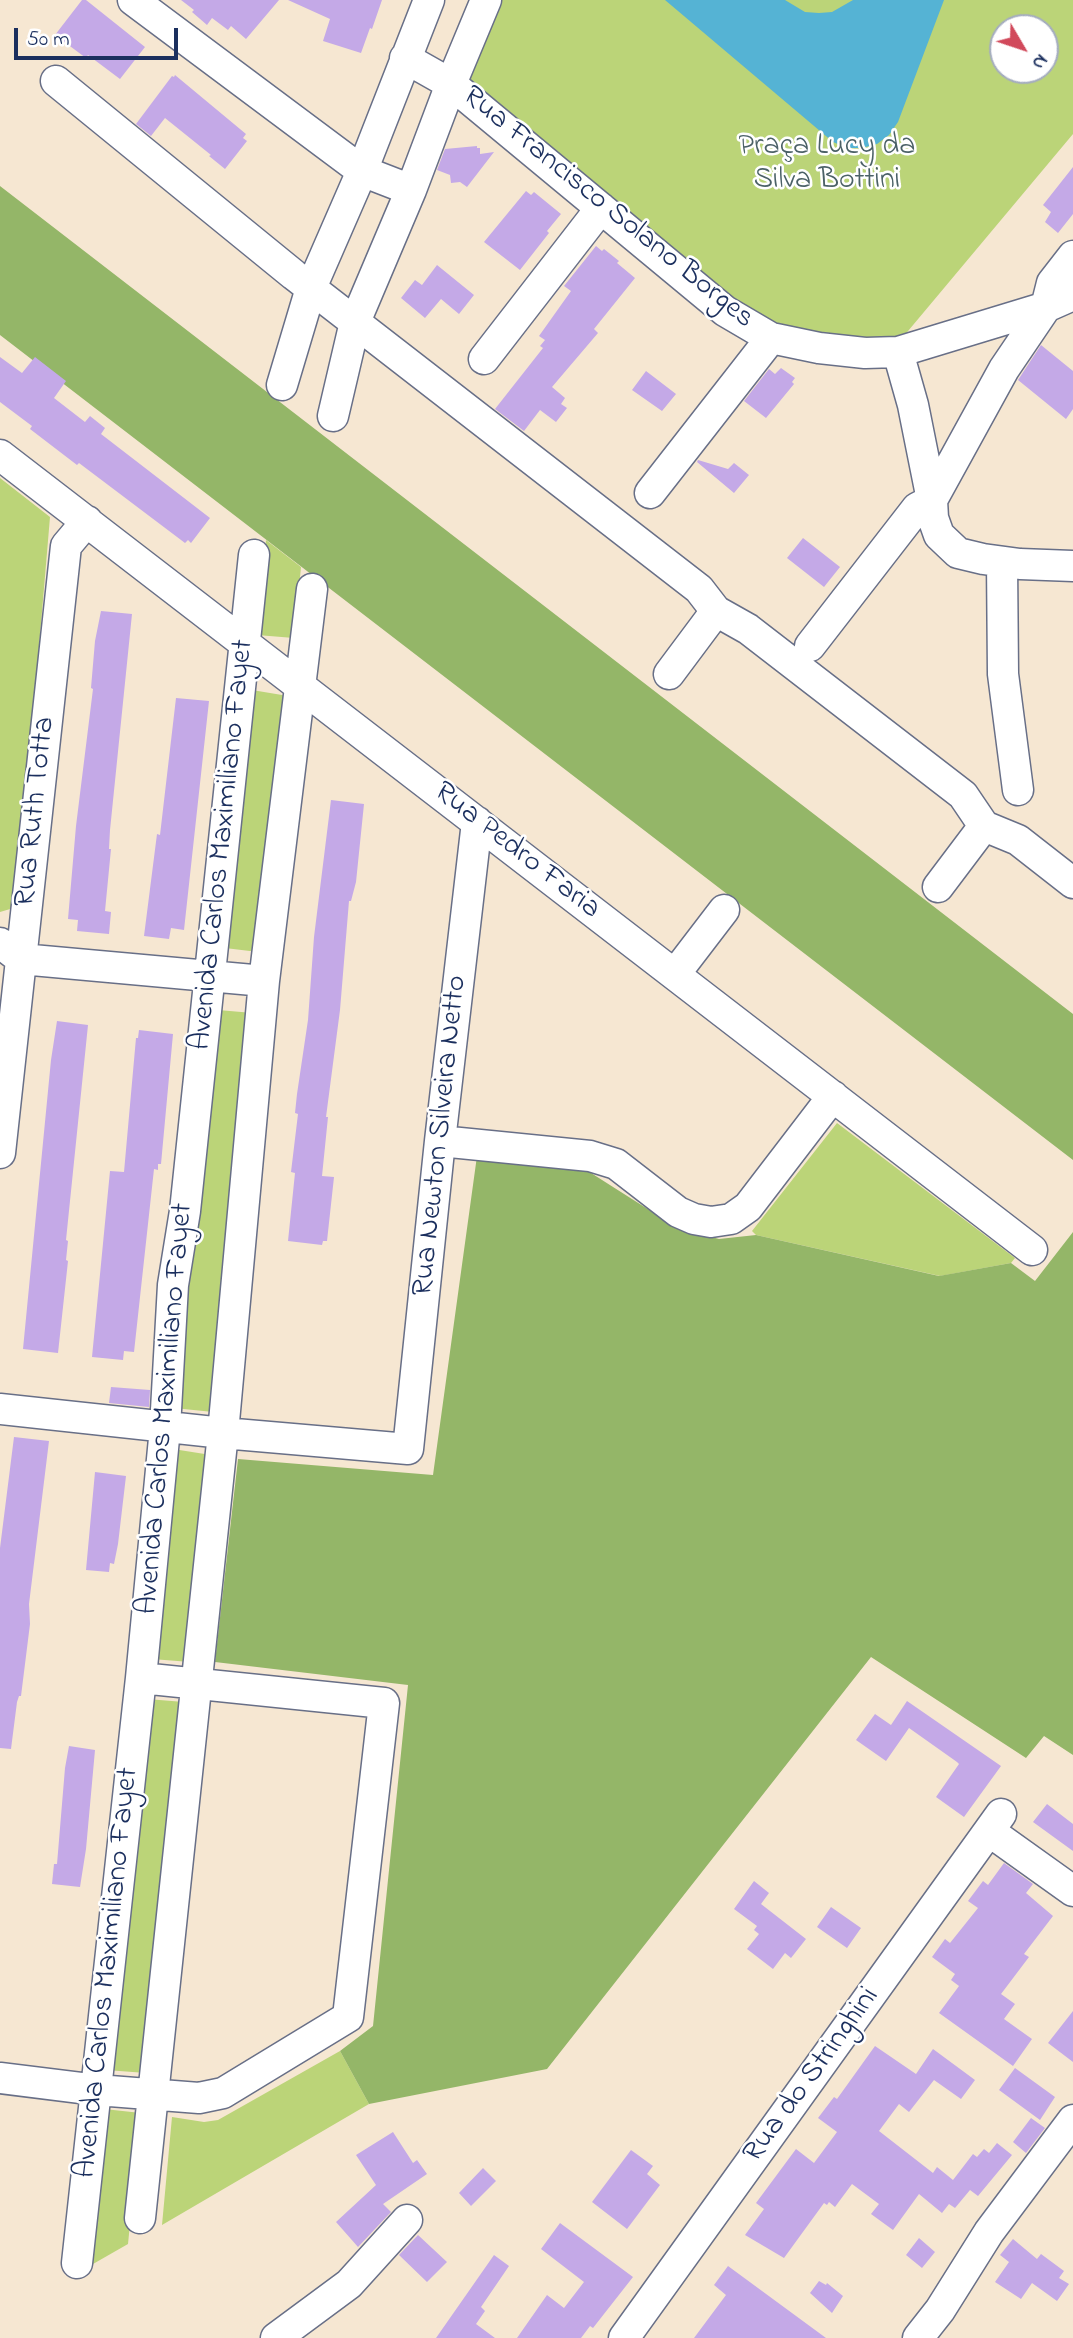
<!DOCTYPE html>
<meta charset="utf-8">
<style>
body{margin:0}
#map{position:relative;width:1073px;height:2338px;overflow:hidden;background:#f6e7d2;font-family:"Indie Flower",sans-serif}
canvas{display:block}
.north{position:absolute;left:989px;top:14px;width:70px;height:70px;box-sizing:border-box;background:#fff;border:2px solid #a4acbf;border-radius:50%;rotate:129deg;font-size:19px;font-weight:700;line-height:28px;text-align:center;color:#1b2f5e}
.north::after{content:'';display:block;margin:auto;width:24px;height:32px;background:#d1495b;clip-path:polygon(50% 0,100% 100%,50% 72%,0 100%)}
.scale{position:absolute;left:14px;top:28px;width:164px;height:32px;box-sizing:border-box;border:4px solid #1b2f5e;border-top:0;padding-left:9px;font-size:21px;line-height:24px;white-space:nowrap;color:#1b2f5e;-webkit-text-stroke:5px #fff;paint-order:stroke}
</style>
<div id="map">
<canvas width="1073" height="2338"></canvas>
<div class="north">N</div>
<div class="scale">50 m</div>
</div>
<script>
const ctx = document.querySelector('canvas').getContext('2d');
ctx.lineJoin = 'round';
function paint(path, color) { ctx.fillStyle = color; ctx.fill(path, 'evenodd'); }
const poly = rows => new Path2D(rows.map(r => 'M' + r).join(''));
function stroke(path, color, width, dash) { ctx.strokeStyle = color; ctx.lineWidth = width; ctx.lineCap = dash ? 'butt' : 'round'; ctx.setLineDash(dash || []); ctx.stroke(path); }
function write(font, color, halo, rows, align = 'center') {
  ctx.font = font + ' "Indie Flower",sans-serif'; ctx.lineWidth = 5; ctx.setLineDash([]); ctx.textBaseline = 'middle'; ctx.strokeStyle = halo; ctx.fillStyle = color; for (const [text, x, y, turn = 0] of rows) {
    ctx.save(); ctx.translate(x, y); ctx.rotate((+turn || 0) * Math.PI / 180); ctx.textAlign = isNaN(turn) ? turn : align; if (halo) ctx.strokeText(text, 0, 0); ctx.fillText(text, 0, 0); ctx.restore();
  }
}
paint(poly([
 [502,0,1073,0,1073,134,898,343,820,339,726,306,465,90],
 [1003,28,1045,28,1045,70,1003,70],
 [0,478,50,517,17,907,0,912],
 [266,540,301,567,294,638,257,635],
 [252,690,288,696,258,952,225,948],
 [218,1010,253,1013,213,1412,174,1408],
 [837,1123,1015,1258,1011,1263,940,1276,756,1235,752,1231],
 [173,1449,211,1455,190,1662,152,1659],
 [147,1699,184,1702,146,2073,106,2070],
 [340,2051,369,2104,162,2225,172,2117,204,2122,218,2120],
 [104,2109,141,2113,128,2244,86,2268]
]), '#bbd478');
paint(poly([
 [0,186,1073,1014,1073,1160,0,335],
 [477,1156,580,1166,676,1227,719,1239,756,1235,939,1276,1011,1263,1035,1281,1073,1232,1073,1755,1044,1736,1026,1758,871,1657,547,2069,369,2104,340,2051,373,2026,408,1685,215,1662,238,1459,433,1475]
]), '#94b668');
paint(poly([
 [665,0,785,0,805,12,819,13,832,12,853,0,944,0,898,122,889,135,877,144,862,148,847,148,833,142]
]), '#55b3d4');
paint(poly([
 [82,0,86,0,145,47,120,79,88,55,86,58,55,35],
 [181,0,279,0,246,39,231,26,228,30,212,18,207,25,192,12,194,10],
 [288,0,382,0,372,29,370,28,361,53,323,41,330,19],
 [175,75,246,134,243,138,247,141,225,169,209,156,211,155,165,118,151,136,136,124,172,76,174,77],
 [477,146,477,148,480,148,480,154,494,152,467,187,460,182,451,183,450,175,437,170,445,149],
 [1073,167,1073,214,1058,233,1045,222,1051,212,1043,205],
 [526,191,531,195,534,192,561,214,547,231,549,233,520,270,484,242],
 [596,246,602,251,604,249,619,261,617,263,635,278,594,329,598,333,552,387,565,398,561,404,567,408,556,422,540,410,524,431,495,409,543,348,540,346,545,340,539,336,571,291,564,286],
 [437,265,474,295,459,314,441,299,425,318,401,298,415,280,422,285],
 [1041,345,1073,371,1073,409,1066,419,1018,380],
 [0,357,22,373,35,357,66,381,54,398,85,422,90,416,105,428,101,434,210,518,191,543,188,540,185,543,79,463,77,465,30,429,32,426,0,402],
 [781,368,795,378,792,382,794,384,766,418,744,401,769,369,775,374],
 [646,371,676,394,662,411,632,390],
 [698,460,728,469,734,463,749,475,734,493,697,462],
 [803,538,840,567,824,587,787,558],
 [101,611,132,614,110,830,109,849,111,849,105,911,111,912,109,934,77,931,78,920,68,919,76,826,93,689,91,688,95,641],
 [176,698,209,701,184,930,171,928,169,939,144,936,157,834,160,835],
 [331,800,364,804,356,882,351,901,349,901,340,1010,326,1117,328,1117,322,1176,334,1177,327,1241,323,1241,322,1245,288,1241,295,1173,291,1172,298,1114,295,1113,297,1094,308,1020,314,937],
 [57,1021,88,1025,66,1240,68,1241,66,1260,68,1261,58,1353,23,1349,51,1060],
 [139,1030,173,1034,161,1164,158,1164,158,1170,154,1169,134,1352,124,1351,123,1360,92,1357,110,1171,124,1172,136,1038,138,1038],
 [111,1387,150,1390,149,1407,109,1403],
 [14,1437,49,1441,29,1604,30,1624,21,1696,19,1696,17,1702,11,1749,0,1748,0,1548],
 [95,1472,126,1476,118,1544,114,1564,110,1563,109,1572,86,1570],
 [907,1701,1001,1766,964,1817,936,1797,959,1764,957,1762,909,1728,886,1761,856,1740,875,1714,891,1725],
 [69,1746,95,1750,86,1849,80,1887,52,1884,54,1864,57,1864,65,1768],
 [1047,1804,1073,1824,1073,1851,1033,1822],
 [1004,1863,1033,1884,1026,1893,1053,1916,1024,1954,1029,1957,1001,1994,1015,2004,1004,2019,1032,2039,1013,2066,939,2013,959,1986,951,1980,955,1974,932,1957,945,1939,950,1943,978,1908,968,1901,983,1881,988,1885],
 [754,1881,769,1893,761,1904,806,1939,791,1958,785,1953,773,1969,747,1949,759,1934,754,1930,757,1926,734,1909],
 [831,1907,861,1928,847,1948,817,1927],
 [1073,2011,1073,2062,1048,2043],
 [875,2046,916,2074,933,2049,975,2080,961,2099,934,2080,909,2112,899,2104,879,2131,933,2173,937,2167,953,2180,973,2154,977,2157,984,2149,989,2153,997,2143,1012,2155,978,2196,970,2190,955,2208,949,2204,942,2213,919,2194,893,2230,871,2214,879,2204,852,2184,835,2207,829,2202,827,2205,824,2203,784,2258,745,2235,764,2209,756,2203,796,2149,814,2163,837,2132,818,2118,834,2097,837,2099],
 [1015,2068,1055,2097,1040,2120,999,2090],
 [1031,2118,1045,2128,1026,2153,1013,2142],
 [393,2132,413,2163,417,2160,427,2174,383,2204,391,2212,358,2247,336,2222,376,2185,356,2155],
 [631,2150,653,2166,647,2174,660,2185,627,2229,592,2202],
 [483,2168,496,2181,471,2206,459,2193],
 [560,2223,633,2277,593,2328,590,2326,581,2338,517,2338,547,2295,564,2308,584,2282,541,2249],
 [418,2235,447,2262,427,2282,399,2255],
 [919,2238,935,2252,922,2268,906,2255],
 [1013,2239,1037,2259,1041,2254,1064,2271,1059,2278,1069,2284,1057,2301,1032,2283,1021,2299,995,2282,1009,2262,1000,2255],
 [494,2255,509,2266,481,2307,485,2311,476,2324,495,2338,436,2338],
 [728,2266,826,2338,694,2338,726,2295,714,2285],
 [819,2281,826,2285,827,2283,843,2296,832,2313,810,2293]
]), '#c4a9e7');
const minor = poly([
 [133,0,362,171,411,190],
 [405,58,451,84,725,311,771,338,819,348,865,353,898,352,1046,307,1073,295],
 [56,81,294,275,699,589,716,611,748,629,963,795,984,826,1018,840,1073,883],
 [898,352,913,405,932,500,933,518,939,535,958,553,983,559,1020,564,1073,566],
 [484,359,601,208],
 [282,385,311,288,362,171,429,0],
 [333,416,355,322,411,190,451,84,486,0],
 [0,455,1032,1250],
 [650,493,771,338],
 [1002,562,1003,674,1018,790],
 [810,646,917,508,932,500,1004,369,1046,307,1052,283,1073,256],
 [669,674,716,611],
 [938,887,984,826],
 [0,943,21,959,264,981],
 [675,974,724,910],
 [440,1141,590,1156,616,1164,678,1212,694,1219,711,1222,731,1219,748,1207,833,1096],
 [0,1153,66,546,87,521],
 [0,1409,223,1433,408,1449,440,1141,477,822],
 [989,1831,1073,1891],
 [0,2078,97,2090,199,2098,223,2093,348,2017,384,1703,141,1678],
 [140,2218,223,1433,264,981,312,589],
 [77,2263,141,1678,165,1428,173,1285,185,1211,254,555],
 [276,2338,349,2284,407,2220],
 [624,2338,1001,1814],
 [918,2338,940,2310,989,2232,1073,2120]
]);
stroke(minor, '#686f87', 33);
stroke(minor, '#fff', 30);
write('30px', '#4b6166', '#fff', [
 ["Praça Lucy da",827,148],
 ["Silva Bottini",827,182]
]);
write('30px', '#1b2f5e', '#fff', [
 ["Rua Francisco Solano Borges",607,209,39],
 ["Rua Ruth Totta",37,812,-84],
 ["Avenida Carlos Maximiliano Fayet",224,845,-84],
 ["Rua Pedro Faria",516,852,38],
 ["Rua Newton Silveira Netto",442,1136,-84],
 ["Avenida Carlos Maximiliano Fayet",167,1409,-85],
 ["Avenida Carlos Maximiliano Fayet",109,1973,-84],
 ["Rua do Stringhini",813,2076,-54]
]);
</script>
